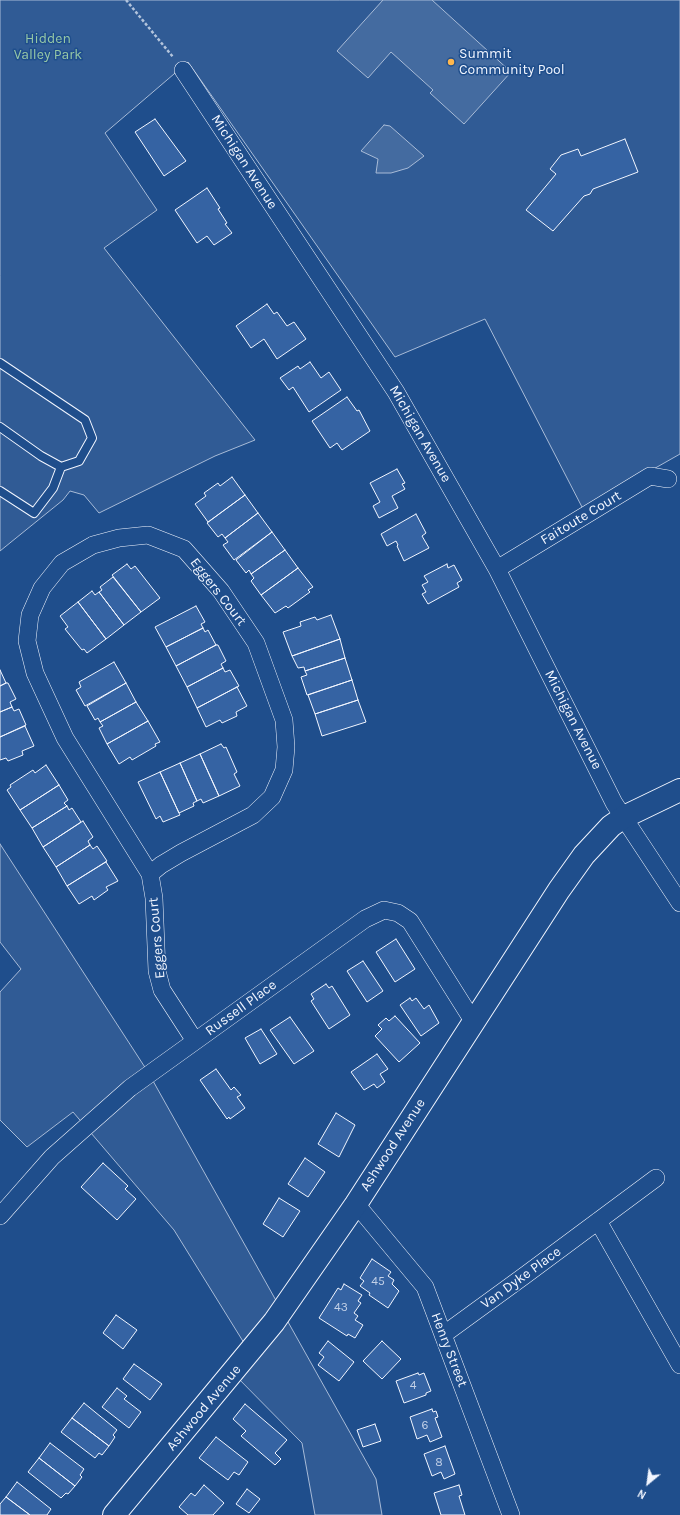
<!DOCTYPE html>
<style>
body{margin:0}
#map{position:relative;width:680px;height:1515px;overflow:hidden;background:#1f4e8c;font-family:Karla,sans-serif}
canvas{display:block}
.north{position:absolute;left:628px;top:1463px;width:40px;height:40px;-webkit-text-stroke:3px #1f4e8c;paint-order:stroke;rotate:209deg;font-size:11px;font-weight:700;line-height:16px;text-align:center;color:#f2f6ff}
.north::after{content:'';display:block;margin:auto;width:14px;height:18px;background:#f2f6ff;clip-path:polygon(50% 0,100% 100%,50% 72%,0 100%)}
</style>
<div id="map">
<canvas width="680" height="1515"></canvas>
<div class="north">N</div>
</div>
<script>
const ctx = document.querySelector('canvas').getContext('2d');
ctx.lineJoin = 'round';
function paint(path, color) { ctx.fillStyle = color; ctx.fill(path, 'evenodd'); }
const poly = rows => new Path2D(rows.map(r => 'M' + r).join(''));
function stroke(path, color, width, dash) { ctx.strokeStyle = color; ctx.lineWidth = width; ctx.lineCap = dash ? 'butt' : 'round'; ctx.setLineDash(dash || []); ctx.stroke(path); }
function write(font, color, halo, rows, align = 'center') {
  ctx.font = font + ' Karla,sans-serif'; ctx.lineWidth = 3; ctx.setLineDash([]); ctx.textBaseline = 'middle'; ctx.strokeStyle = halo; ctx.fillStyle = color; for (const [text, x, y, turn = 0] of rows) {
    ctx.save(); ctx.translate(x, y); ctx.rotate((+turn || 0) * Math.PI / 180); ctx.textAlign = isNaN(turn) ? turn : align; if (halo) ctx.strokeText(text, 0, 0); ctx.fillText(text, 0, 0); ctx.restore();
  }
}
const built = poly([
 [0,0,680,0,680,454,583,509,485,319,395,357,188,62,105,133,157,210,104,248,255,440,215,456,99,513,84,495,70,491,63,500,0,551,0,0],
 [0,844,148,1072,376,1479,382,1515,315,1515,302,1443,231,1371,249,1351,174,1230,73,1112,27,1147,0,1120,0,992,21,969,0,942,0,844]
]);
paint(built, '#305b95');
stroke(built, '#a8bbd7', 1);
const water = poly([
 [383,0,432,0,511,72,464,124,430,93,433,90,391,52,368,78,337,51,383,0],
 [384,125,390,126,424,156,408,168,391,173,376,173,378,159,361,151,384,125]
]);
paint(water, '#446ba0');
stroke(water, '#a8bbd7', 1);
const building = poly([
 [155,119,186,161,164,176,135,132,155,119],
 [625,139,638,172,593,189,590,194,584,196,553,231,526,210,556,174,550,169,561,155,578,149,581,156,625,139],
 [207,188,220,208,218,209,227,223,225,224,232,233,214,245,207,236,197,243,175,210,207,188],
 [267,304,274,314,277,312,287,326,294,322,306,339,277,359,264,339,251,348,236,326,267,304],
 [310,362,321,378,329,372,341,390,309,412,293,387,289,390,280,378,298,366,300,369,310,362],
 [347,397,357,411,359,410,370,431,342,450,337,443,330,448,312,421,347,397],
 [397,469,405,483,402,484,405,489,392,496,398,508,379,518,373,506,380,502,370,483,397,469],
 [232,477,245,495,208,522,195,504,206,496,204,493,218,483,220,486,232,477],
 [245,495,258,513,225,538,222,534,218,537,207,523,245,495],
 [258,513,272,532,234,560,223,545,228,542,225,538,258,513],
 [416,514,426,533,422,536,429,548,404,561,397,546,398,545,396,541,387,546,381,534,416,514],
 [272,532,285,550,251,574,249,570,246,573,236,560,272,532],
 [285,550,298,568,261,595,251,581,254,578,251,574,285,550],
 [127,564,131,569,135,566,160,598,141,612,112,575,127,564],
 [447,564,448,568,454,565,462,580,457,583,459,587,428,604,422,594,426,592,422,585,428,582,424,576,447,564],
 [298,568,313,587,308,590,310,592,288,608,286,606,275,613,261,595,298,568],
 [113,577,141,612,124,625,99,592,102,590,100,587,113,577],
 [92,591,95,595,99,592,124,625,106,639,78,602,92,591],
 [78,602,106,639,87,653,84,649,82,650,65,629,68,627,60,616,78,602],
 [196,606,205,622,201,624,203,628,166,647,155,627,196,606],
 [331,615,340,639,292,656,283,632,301,626,300,622,315,617,317,620,331,615],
 [203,628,205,632,208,630,216,645,176,666,166,647,203,628],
 [340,639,345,658,305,671,304,667,298,668,292,656,340,639],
 [216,645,218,645,226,661,221,664,223,668,187,687,176,666,216,645],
 [345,658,352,680,307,695,301,677,307,675,305,671,345,658],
 [114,662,126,683,85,706,76,690,81,687,79,682,114,662],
 [223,668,225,672,230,670,239,686,197,708,187,687,223,668],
 [0,670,6,683,0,686,0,670],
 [352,680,358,700,315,714,308,695,352,680],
 [6,683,8,683,16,699,10,702,12,707,0,712,0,686,6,683],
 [126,683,136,702,100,722,98,718,95,720,87,706,126,683],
 [237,687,247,706,236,712,237,716,222,723,220,720,206,727,197,708,237,687],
 [358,700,366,722,322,736,315,714,358,700],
 [136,702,148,721,107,744,99,728,103,726,100,722,136,702],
 [12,707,14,711,19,709,26,725,0,737,0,712,12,707],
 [148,721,160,742,155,744,156,746,132,760,130,757,119,764,107,744,148,721],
 [25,726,34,746,22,751,23,755,8,761,6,758,0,760,0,737,25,726],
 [221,744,224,748,226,747,237,772,234,774,240,786,219,796,200,754,221,744],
 [200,754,219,796,203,803,201,799,197,801,180,763,200,754],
 [180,763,197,801,193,803,194,806,179,813,160,772,180,763],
 [46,765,59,785,20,810,7,790,11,787,10,785,33,770,35,773,46,765],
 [160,772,179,813,180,815,163,822,160,816,156,819,138,782,160,772],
 [59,785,68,800,64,803,67,806,32,828,20,810,59,785],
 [67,806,69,810,72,808,81,822,43,847,32,828,67,806],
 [83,821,93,837,88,841,90,845,56,867,43,847,83,821],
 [90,845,93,849,97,846,107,861,67,886,56,867,90,845],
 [106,862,118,881,106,887,108,890,94,900,92,896,79,904,67,886,106,862],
 [396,939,415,969,395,982,376,952,396,939],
 [363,961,383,991,367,1002,347,971,363,961],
 [326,984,329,988,332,986,350,1015,329,1029,311,1001,314,999,311,994,326,984],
 [410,998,412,1001,416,998,424,1009,429,1005,439,1023,421,1036,400,1005,410,998],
 [395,1016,420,1043,399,1062,375,1036,382,1029,378,1025,386,1018,389,1021,395,1016],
 [290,1017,314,1051,294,1064,270,1030,290,1017],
 [261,1029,277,1054,260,1064,245,1038,261,1029],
 [377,1054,388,1069,380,1074,385,1082,377,1088,374,1084,364,1090,351,1072,377,1054],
 [216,1069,231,1090,234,1087,241,1095,237,1097,245,1108,230,1119,229,1117,227,1119,200,1080,216,1069],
 [336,1113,355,1125,339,1157,318,1144,336,1113],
 [305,1158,325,1172,308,1197,288,1184,305,1158],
 [103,1163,128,1186,125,1189,136,1199,117,1220,81,1187,103,1163],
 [279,1198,300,1211,283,1237,263,1224,279,1198],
 [372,1259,391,1272,388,1276,394,1280,392,1284,399,1291,388,1308,369,1295,370,1293,360,1286,364,1281,360,1278,372,1259],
 [344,1284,362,1295,358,1301,361,1303,354,1313,358,1316,355,1320,363,1325,355,1338,348,1334,347,1336,319,1318,338,1288,341,1290,344,1284],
 [116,1315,137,1330,123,1349,103,1333,116,1315],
 [328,1341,354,1362,339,1381,318,1365,324,1357,319,1353,328,1341],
 [382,1341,401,1359,382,1379,363,1361,382,1341],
 [134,1364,162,1384,150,1400,123,1379,134,1364],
 [418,1373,419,1375,424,1373,431,1391,426,1393,426,1395,404,1403,396,1381,418,1373],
 [117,1388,127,1396,124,1399,141,1412,129,1428,102,1407,117,1388],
 [84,1403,117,1430,113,1435,115,1437,109,1446,72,1418,84,1403],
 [245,1404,287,1440,275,1453,281,1459,275,1465,241,1436,246,1431,233,1419,245,1404],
 [432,1409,433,1412,436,1411,438,1417,435,1418,442,1437,430,1442,427,1435,417,1439,410,1417,432,1409],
 [72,1418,109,1446,102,1455,99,1453,95,1458,61,1432,72,1418],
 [375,1424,381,1441,363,1447,357,1430,375,1424],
 [216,1437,248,1462,239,1475,234,1472,228,1480,199,1458,216,1437],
 [50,1443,84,1469,80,1475,82,1477,75,1486,39,1458,50,1443],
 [445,1446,455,1474,444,1479,441,1472,432,1476,424,1454,445,1446],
 [39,1458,75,1486,68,1494,66,1493,61,1498,28,1472,39,1458],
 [17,1482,51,1509,47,1515,30,1515,6,1497,17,1482],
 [204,1485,224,1503,213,1515,188,1515,179,1507,191,1493,195,1496,204,1485],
 [459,1485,462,1495,459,1496,465,1515,441,1515,434,1493,459,1485],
 [247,1489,260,1499,249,1513,236,1504,247,1489],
 [6,1497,30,1515,0,1515,0,1504,6,1497]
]);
paint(building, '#3563a3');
stroke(building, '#f2f6ff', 1);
const lane = poly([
 [0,363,85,420,92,438,79,461,61,467,41,456,0,427],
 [0,491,34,513,53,488,61,467]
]);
const street = poly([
 [183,70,396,392,497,569,614,803,680,903],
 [497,569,650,476,668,479],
 [150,874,161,865,181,853,253,815,272,797,284,770,286,747,284,720,256,643,221,591,184,549,148,535,119,538,93,545,62,563,42,588,30,615,27,641,35,673,65,738,150,874,154,898,157,971,162,990,195,1041],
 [356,1204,425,1287,511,1515],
 [0,1216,52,1157,130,1088,365,919,384,910,398,913,410,921,473,1021],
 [598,1221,680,1365],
 [443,1335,524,1276,656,1178]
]);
const secondary = poly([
 [114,1515,274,1322,356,1204,559,890,584,855,611,826,624,817,680,790]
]);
stroke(lane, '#f2f6ff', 10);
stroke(street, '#f2f6ff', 18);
stroke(secondary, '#f2f6ff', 24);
stroke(poly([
 [126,0,173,57]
]), '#b3c4dc', 2.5, [3, 2]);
stroke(lane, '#1f4e8c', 8);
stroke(street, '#1f4e8c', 17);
stroke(secondary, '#1f4e8c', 22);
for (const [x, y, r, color] of [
 [451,62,4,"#ffb74d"]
]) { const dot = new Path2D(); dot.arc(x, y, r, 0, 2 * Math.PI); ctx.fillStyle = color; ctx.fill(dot); stroke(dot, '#1f4e8c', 1.5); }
write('12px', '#c3d1e8', null, [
 ["45",378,1282],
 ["43",341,1308],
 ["4",413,1386],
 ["6",425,1426],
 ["8",439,1463]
]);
write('14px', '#97c8a6', '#1f4e8c', [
 ["Hidden",48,39],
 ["Valley Park",48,55]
]);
write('14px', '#f2f6ff', '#1f4e8c', [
 ["Summit",459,54],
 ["Community Pool",459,70]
], 'left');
write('14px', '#f2f6ff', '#1f4e8c', [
 ["Michigan Avenue",244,162,57],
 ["Michigan Avenue",420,434,60],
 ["Faitoute Court",581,518,-31],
 ["Eggers Court",218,592,52],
 ["Michigan Avenue",573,720,63],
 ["Eggers Court",157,938,-95],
 ["Russell Place",241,1008,-36],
 ["Ashwood Avenue",393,1145,-57],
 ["Van Dyke Place",521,1278,-36],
 ["Henry Street",449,1350,69],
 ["Ashwood Avenue",204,1408,-50]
]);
</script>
